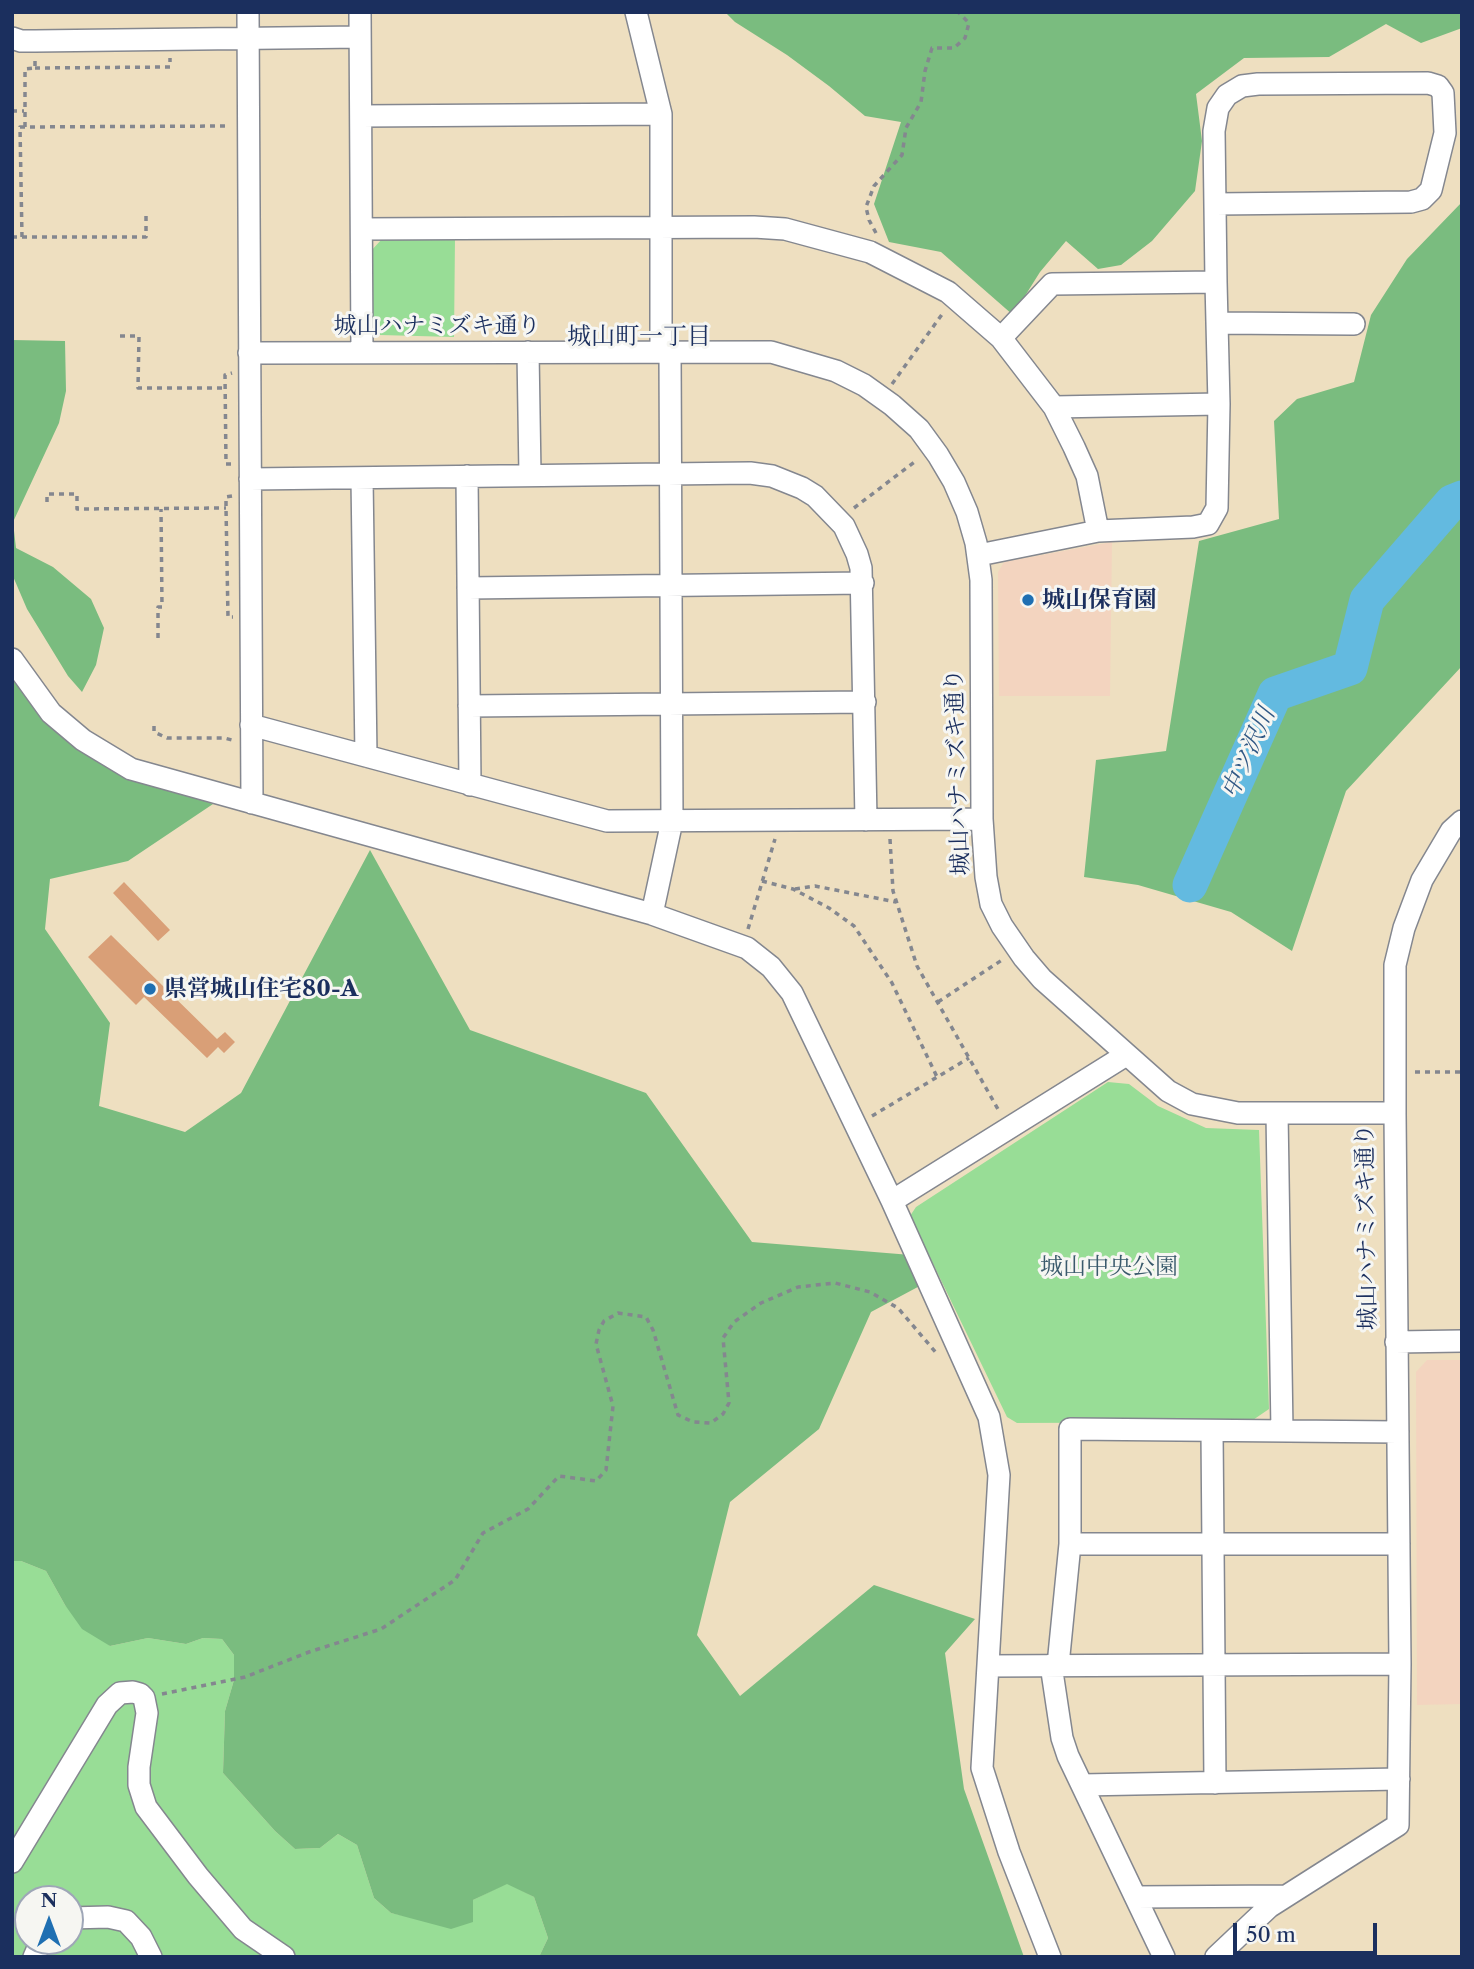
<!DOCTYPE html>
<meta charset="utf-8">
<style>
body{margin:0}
#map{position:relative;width:1474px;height:1969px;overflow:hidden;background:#eedfc0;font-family:"Libre Caslon Text",serif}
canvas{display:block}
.frame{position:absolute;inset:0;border:14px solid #1b2f5e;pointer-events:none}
.north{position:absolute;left:14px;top:1885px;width:70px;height:70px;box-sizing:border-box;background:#f6f6f2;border:2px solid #9ea6b7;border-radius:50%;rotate:0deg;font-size:19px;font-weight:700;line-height:28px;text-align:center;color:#1b2f5e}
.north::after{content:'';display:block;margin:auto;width:24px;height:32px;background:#1f6fb2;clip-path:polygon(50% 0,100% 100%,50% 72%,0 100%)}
.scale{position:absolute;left:1233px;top:1923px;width:144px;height:32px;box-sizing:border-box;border:4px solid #1b2f5e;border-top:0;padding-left:9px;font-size:21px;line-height:24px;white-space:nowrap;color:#1b2f5e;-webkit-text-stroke:5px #f6f6f2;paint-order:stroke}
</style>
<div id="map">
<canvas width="1474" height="1969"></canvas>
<div class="frame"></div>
<div class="north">N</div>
<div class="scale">50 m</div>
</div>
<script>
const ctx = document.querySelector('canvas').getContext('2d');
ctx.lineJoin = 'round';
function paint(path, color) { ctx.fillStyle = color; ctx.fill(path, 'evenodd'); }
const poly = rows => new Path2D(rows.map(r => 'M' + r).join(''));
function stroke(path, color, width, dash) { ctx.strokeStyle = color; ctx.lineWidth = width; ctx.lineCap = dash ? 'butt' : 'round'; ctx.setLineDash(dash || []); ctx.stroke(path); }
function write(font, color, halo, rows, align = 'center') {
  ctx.font = font + ' "Libre Caslon Text","Noto Serif JP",serif'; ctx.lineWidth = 6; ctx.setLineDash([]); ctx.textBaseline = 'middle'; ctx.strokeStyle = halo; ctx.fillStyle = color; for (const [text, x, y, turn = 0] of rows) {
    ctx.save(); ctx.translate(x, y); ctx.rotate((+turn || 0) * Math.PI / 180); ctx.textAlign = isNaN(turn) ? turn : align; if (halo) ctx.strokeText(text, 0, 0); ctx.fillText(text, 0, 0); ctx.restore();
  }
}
paint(poly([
 [1112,542,1110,696,999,696,998,572,1004,562],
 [1427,1360,1462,1360,1462,1704,1417,1705,1416,1372]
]), '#f3d4bf');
paint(poly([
 [455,238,454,337,380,335,371,325,370,252,382,239],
 [1108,1082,1129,1084,1158,1106,1206,1128,1259,1130,1269,1409,1250,1422,1017,1423,1007,1417,910,1216,916,1207],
 [12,1561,21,1561,46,1571,65,1605,110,1646,148,1638,186,1644,203,1638,222,1639,234,1655,234,1680,225,1711,223,1773,275,1831,295,1849,320,1848,338,1834,357,1845,374,1898,391,1913,419,1919,473,1900,507,1883,534,1897,548,1938,539,1957,12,1957],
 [28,1899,70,1899,70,1941,28,1941]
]), '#98dd96');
paint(poly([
 [725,12,1462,12,1462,28,1421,43,1386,24,1329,57,1244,58,1196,94,1202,141,1195,191,1152,241,1121,265,1098,269,1066,241,1040,272,1013,315,941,252,889,242,874,204,901,122,865,116,829,86,787,55,735,22],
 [1462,202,1462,666,1346,791,1292,951,1231,912,1138,885,1084,877,1096,760,1166,751,1199,541,1279,519,1274,421,1297,399,1354,382,1371,315,1407,259],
 [12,340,65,341,66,391,59,423,13,522,16,548,53,567,91,599,104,628,96,665,82,692,68,676,27,609,12,574],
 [12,656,111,768,213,804,128,861,50,879,45,929,110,1023,99,1106,185,1132,241,1093,370,850,470,1030,646,1093,752,1242,923,1256,929,1281,871,1312,819,1429,730,1502,697,1635,740,1696,874,1585,975,1619,945,1653,964,1789,1024,1957,539,1957,548,1938,534,1897,507,1884,473,1900,473,1922,451,1929,391,1913,374,1898,357,1845,338,1834,320,1848,295,1849,275,1831,223,1773,225,1711,234,1680,234,1655,222,1639,203,1638,186,1644,148,1638,110,1646,82,1629,65,1605,46,1571,21,1561,12,1561]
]), '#7abc7f');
stroke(poly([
 [1190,885,1275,694,1350,668,1367,600,1452,502,1462,498]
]), '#63bae0', 35);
paint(poly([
 [124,882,170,930,158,941,113,893],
 [111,935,217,1039,225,1032,235,1042,224,1053,218,1047,207,1058,144,997,136,1005,88,957]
]), '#d99f77');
const minor = poly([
 [248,12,252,803],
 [360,12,362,352],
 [636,12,661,114,661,351],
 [12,38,21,41,35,41,360,37],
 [361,116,661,114],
 [363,229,754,227,785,229,870,252,948,292,1001,338,1054,407,1074,447,1087,476,1098,531],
 [1217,323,1354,324],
 [1001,338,1052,284,1216,282],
 [528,352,530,475],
 [249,353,771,352,836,371,864,385,892,405,919,429,938,455,954,482,967,512,976,543,981,580,982,819,986,877,991,904,1002,926,1024,958,1042,979,1168,1091,1192,1104,1238,1113,1395,1113,1400,1664,1398,1825,1269,1907,1216,1957],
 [1054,407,1219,404],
 [467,476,470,785],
 [362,478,366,756],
 [250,479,750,473,772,476,802,488,815,496,844,526,857,554,861,568,866,820],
 [979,555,1098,531,1193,527,1208,524,1217,508,1219,404,1216,282,1214,131,1218,108,1227,95,1242,86,1258,84,1428,83,1438,86,1443,93,1445,133,1431,190,1422,199,1411,202,1215,204],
 [468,588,863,583],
 [12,659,51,713,83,740,131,769,652,914,747,948,771,967,792,993,892,1201,989,1417,999,1475,982,1768,1009,1852,1050,1957],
 [469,706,865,702],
 [251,725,607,821,982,819],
 [652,914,672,821,670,351],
 [1277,1113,1282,1431],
 [1395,1113,1395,965,1404,928,1422,880,1451,831,1462,821],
 [892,1201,1126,1055],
 [1396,1342,1462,1341],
 [1212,1431,1215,1783],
 [1070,1544,1399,1544],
 [1051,1665,1062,1738,1068,1756,1164,1957],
 [1058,1665,1070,1544,1070,1429,1398,1432],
 [988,1666,1400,1664],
 [1082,1785,1399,1779],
 [12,1862,107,1705,120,1693,133,1692,140,1694,144,1698,147,1713,139,1767,139,1785,146,1807,198,1876,243,1929,284,1957],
 [1136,1897,1286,1896],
 [70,1918,108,1917,126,1921,141,1937,151,1957],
 [34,1957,41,1941]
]);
stroke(minor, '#84878f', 24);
stroke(poly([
 [35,68,170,67,170,58],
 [12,111,24,111],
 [25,127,25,69,35,68,35,61],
 [876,233,869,220,866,207,874,186,902,155,906,128,921,102,925,71,932,48,954,48,965,38,969,23,958,12],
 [12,237,146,237,146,211],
 [22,237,20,127,229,126],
 [120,336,139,336,138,388,225,388],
 [892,384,943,313],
 [231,464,226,464,225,375,232,373],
 [232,496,226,497,226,508,228,617,233,617],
 [47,502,47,494,77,494,77,509,226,508],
 [854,508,917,460],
 [158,638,158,607,162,607,161,509],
 [154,726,154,732,167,738,224,738,232,740],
 [890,839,893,891,917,966,999,1111],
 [762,881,793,889,829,908,854,926,892,983,937,1077],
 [795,889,815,886,896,902],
 [748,929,775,839],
 [938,1002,1002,960],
 [1415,1072,1462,1072],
 [872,1116,969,1058],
 [162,1694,245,1677,309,1652,381,1629,455,1580,483,1533,528,1509,559,1476,596,1481,606,1470,613,1406,596,1344,599,1330,604,1321,618,1313,646,1317,653,1330,678,1415,693,1422,711,1423,723,1414,729,1403,723,1338,734,1322,761,1303,798,1287,835,1283,870,1292,898,1308,938,1355]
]), '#84878f', 3.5, [5, 5]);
stroke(minor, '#fff', 21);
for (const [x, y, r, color] of [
 [1028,600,7,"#1f6fb2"],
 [150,989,7,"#1f6fb2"]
]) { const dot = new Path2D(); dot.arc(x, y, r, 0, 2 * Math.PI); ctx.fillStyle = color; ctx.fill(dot); stroke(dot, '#f6f6f2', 2.5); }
write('23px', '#1b2f5e', '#f6f6f2', [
 ["城山ハナミズキ通り",437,326],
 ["城山ハナミズキ通り",958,772,-92],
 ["城山ハナミズキ通り",1367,1227,-91]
]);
write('bold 23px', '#1b2f5e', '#f6f6f2', [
 ["城山保育園",1042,600],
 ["県営城山住宅80-A",164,989]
], 'left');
write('23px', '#3a5a6c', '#f6f6f2', [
 ["城山中央公園",1109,1267]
]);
write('24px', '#1b2f5e', '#f6f6f2', [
 ["城山町一丁目",639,337]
]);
write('italic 24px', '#315985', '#f6f6f2', [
 ["中ツ沢川",1249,753,-66]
]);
</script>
